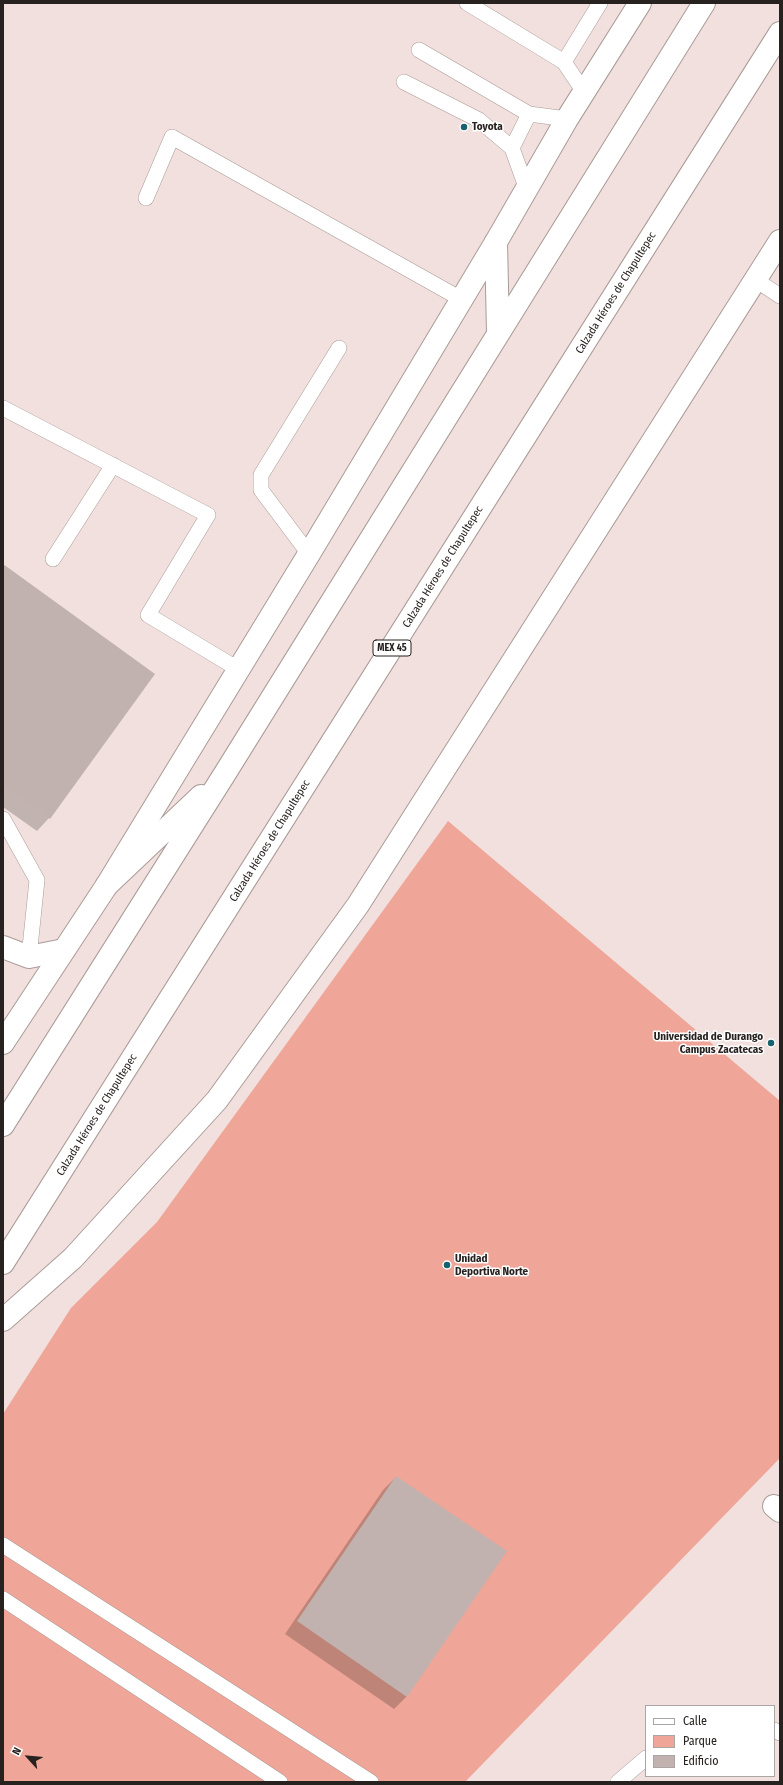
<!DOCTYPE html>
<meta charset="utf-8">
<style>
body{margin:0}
#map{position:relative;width:783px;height:1785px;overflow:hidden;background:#f1e0dd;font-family:"Fira Sans Condensed",sans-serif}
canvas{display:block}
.frame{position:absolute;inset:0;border:4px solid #27211f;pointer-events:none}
.legend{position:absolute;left:645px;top:1705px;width:130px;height:72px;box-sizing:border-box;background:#fff;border:1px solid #a9a6a5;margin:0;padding:5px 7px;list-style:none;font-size:12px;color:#27211f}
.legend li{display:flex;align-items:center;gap:8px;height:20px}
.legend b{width:20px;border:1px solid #a9a6a5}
.north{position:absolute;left:8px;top:1737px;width:40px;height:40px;-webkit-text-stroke:3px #fff;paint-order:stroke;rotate:297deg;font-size:11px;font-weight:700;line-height:16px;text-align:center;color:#27211f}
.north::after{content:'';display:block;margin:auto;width:14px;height:18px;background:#27211f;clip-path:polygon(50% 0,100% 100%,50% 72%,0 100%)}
</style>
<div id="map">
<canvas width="783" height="1785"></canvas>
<div class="frame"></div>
<ul class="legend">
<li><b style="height:5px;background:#fff"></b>Calle</li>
<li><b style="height:11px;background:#efa597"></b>Parque</li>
<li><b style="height:11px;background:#c2b2af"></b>Edificio</li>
</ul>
<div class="north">N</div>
</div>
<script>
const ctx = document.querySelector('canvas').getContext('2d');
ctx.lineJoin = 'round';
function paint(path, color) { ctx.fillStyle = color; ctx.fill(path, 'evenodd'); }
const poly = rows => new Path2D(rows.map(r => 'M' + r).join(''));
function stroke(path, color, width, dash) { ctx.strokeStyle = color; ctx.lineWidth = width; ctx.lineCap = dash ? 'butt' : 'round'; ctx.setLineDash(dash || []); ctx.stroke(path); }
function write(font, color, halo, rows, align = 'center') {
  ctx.font = font + ' "Fira Sans Condensed",sans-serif'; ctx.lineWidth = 3; ctx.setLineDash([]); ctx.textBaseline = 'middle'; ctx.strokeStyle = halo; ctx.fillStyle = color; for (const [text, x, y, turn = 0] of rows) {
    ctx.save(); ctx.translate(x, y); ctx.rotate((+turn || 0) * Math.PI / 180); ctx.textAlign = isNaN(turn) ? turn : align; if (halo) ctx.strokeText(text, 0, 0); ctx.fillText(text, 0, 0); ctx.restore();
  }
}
paint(poly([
 [448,821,780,1101,780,1458,465,1782,3,1782,3,1414,71,1308,157,1222]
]), '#efa597');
paint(poly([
 [3,565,49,818,37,831,3,807],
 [396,1477,407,1696,394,1709,285,1634,383,1490]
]), '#0003');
paint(poly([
 [3,564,155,674,50,819,3,785],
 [396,1476,507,1551,407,1697,297,1621]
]), '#c2b2af');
const lane = poly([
 [467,3,564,62,584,92],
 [419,50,529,114,567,119],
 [564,62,600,3],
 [404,82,479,120,512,148,526,187],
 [512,148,529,114],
 [146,198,172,137,461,299],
 [756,280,780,296],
 [3,408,208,515,148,615,238,669],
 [309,554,261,490,261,475,339,348],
 [53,559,113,465],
 [3,819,37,880,29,957],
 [3,1545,371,1782],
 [3,1599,280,1782],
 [774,1730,780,1733],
 [618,1782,646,1758]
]);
const street = poly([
 [3,947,29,957,64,950],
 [774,1506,780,1511]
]);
const secondary = poly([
 [3,1043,107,885,309,554,496,242,567,119,640,3],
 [3,1320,73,1258,217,1100,358,905,780,241]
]);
const primary = poly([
 [496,242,498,332],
 [107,885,201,796],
 [3,1125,224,775,704,3],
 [3,1263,780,33]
]);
stroke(lane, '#ab9b98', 16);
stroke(street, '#ab9b98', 24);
stroke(secondary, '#ab9b98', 24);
stroke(primary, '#ab9b98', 24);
stroke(lane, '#fff', 15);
stroke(street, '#fff', 22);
stroke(secondary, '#fff', 22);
stroke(primary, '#fff', 22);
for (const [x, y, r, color] of [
 [464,127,4,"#17626e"],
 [771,1043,4,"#17626e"],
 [447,1265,4,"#17626e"]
]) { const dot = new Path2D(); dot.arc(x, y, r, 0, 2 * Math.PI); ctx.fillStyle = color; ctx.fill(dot); stroke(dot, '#fff', 1.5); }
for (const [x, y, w] of [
 [392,648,38]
]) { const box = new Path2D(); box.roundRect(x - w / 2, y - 8, w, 16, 3); ctx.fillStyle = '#fff'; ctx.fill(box); stroke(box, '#27211f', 1); }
write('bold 10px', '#27211f', null, [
 ["MEX 45",392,648]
]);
write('bold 11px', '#27211f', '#fff', [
 ["Toyota",472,127],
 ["Universidad de Durango",763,1037,"right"],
 ["Campus Zacatecas",763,1050,"right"],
 ["Unidad",455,1259],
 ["Deportiva Norte",455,1272]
], 'left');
write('11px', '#27211f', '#fff', [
 ["Calzada Héroes de Chapultepec",616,293,-58],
 ["Calzada Héroes de Chapultepec",443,567,-58],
 ["Calzada Héroes de Chapultepec",270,841,-58],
 ["Calzada Héroes de Chapultepec",97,1115,-58]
]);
</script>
